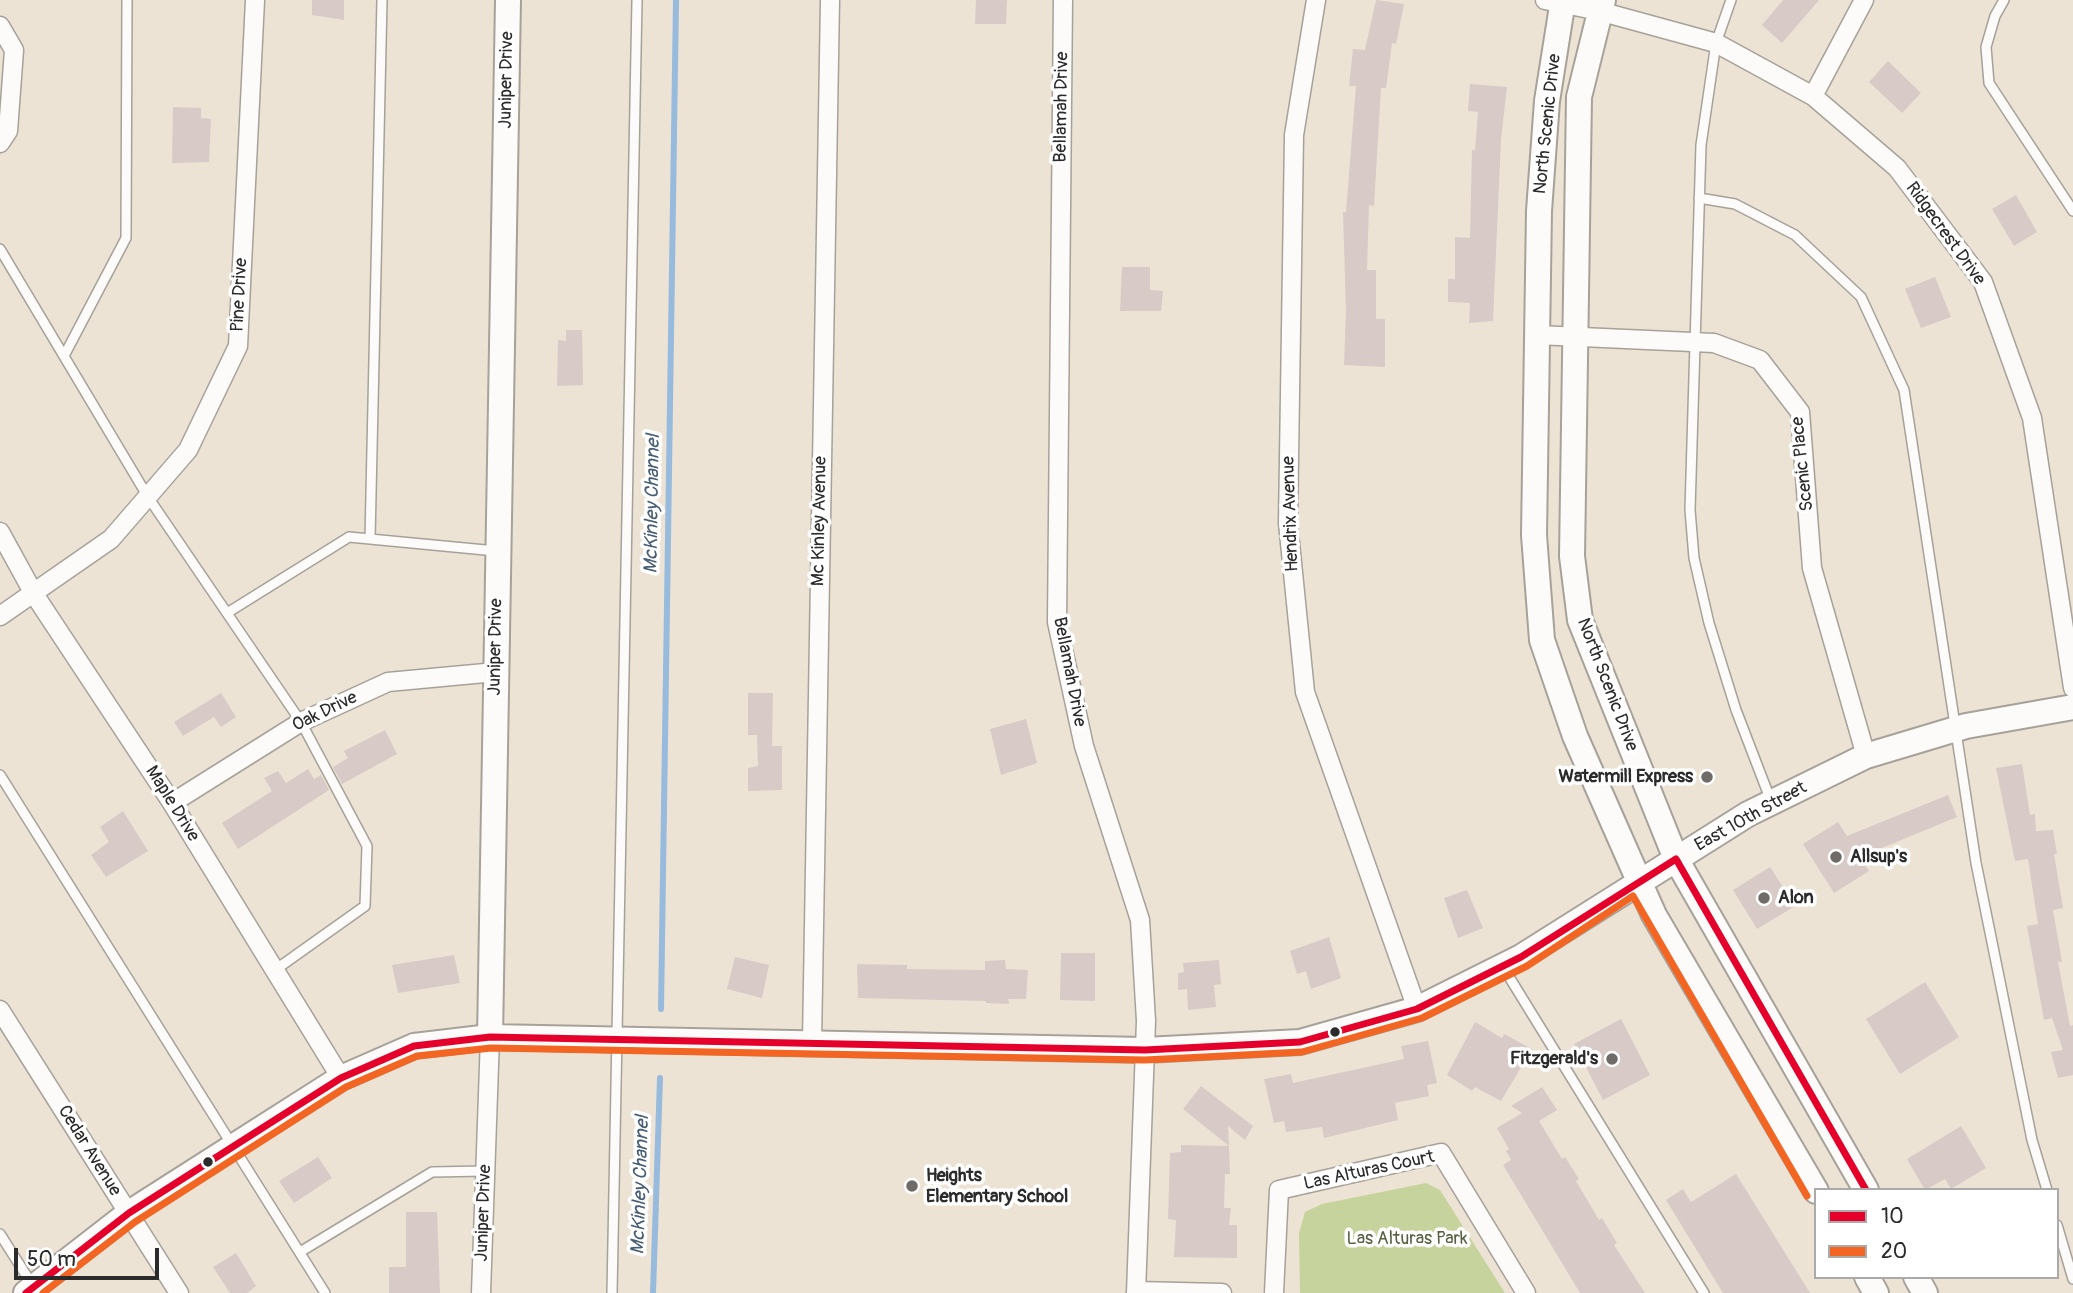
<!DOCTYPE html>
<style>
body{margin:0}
#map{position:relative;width:2073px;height:1293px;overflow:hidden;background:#ece3d5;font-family:Pangolin,sans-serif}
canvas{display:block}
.legend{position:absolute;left:1814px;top:1188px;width:245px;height:91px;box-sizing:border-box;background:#fff;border:2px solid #aaa;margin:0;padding:9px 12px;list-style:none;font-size:21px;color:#2b2b2b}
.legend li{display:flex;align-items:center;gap:14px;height:35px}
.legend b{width:35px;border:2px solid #aaa}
.scale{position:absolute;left:14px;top:1248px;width:145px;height:32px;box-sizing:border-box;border:4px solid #2b2b2b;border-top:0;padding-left:9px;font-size:21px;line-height:24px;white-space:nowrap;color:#2b2b2b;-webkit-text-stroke:5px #fff;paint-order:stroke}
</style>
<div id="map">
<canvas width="2073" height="1293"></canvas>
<ul class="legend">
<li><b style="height:9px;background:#e4002b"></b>10</li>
<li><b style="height:9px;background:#f26522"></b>20</li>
</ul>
<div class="scale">50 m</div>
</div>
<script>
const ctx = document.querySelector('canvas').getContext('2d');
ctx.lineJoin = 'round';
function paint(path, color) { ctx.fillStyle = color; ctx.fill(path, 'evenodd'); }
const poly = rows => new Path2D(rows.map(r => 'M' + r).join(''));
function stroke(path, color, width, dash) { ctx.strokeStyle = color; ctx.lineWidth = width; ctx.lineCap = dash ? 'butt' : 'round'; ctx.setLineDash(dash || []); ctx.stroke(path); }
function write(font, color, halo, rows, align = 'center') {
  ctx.font = font + ' Pangolin,sans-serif'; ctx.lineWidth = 7; ctx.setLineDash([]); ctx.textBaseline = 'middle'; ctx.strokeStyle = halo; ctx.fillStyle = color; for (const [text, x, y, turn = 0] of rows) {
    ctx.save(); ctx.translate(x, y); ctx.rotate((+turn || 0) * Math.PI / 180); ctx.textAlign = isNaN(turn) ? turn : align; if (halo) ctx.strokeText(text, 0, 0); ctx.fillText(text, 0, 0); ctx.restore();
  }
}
paint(poly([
 [1426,1183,1440,1190,1505,1293,1300,1293,1299,1233,1305,1212,1322,1204]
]), '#c7d39c');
stroke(poly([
 [661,1009,676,0],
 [653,1293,660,1078]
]), '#97badd', 6);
paint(poly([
 [312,0,344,0,344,20,312,15],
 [976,0,1007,0,1006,24,975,24],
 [1376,0,1404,4,1396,44,1392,43,1386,88,1381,88,1374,206,1369,205,1367,270,1376,270,1376,319,1385,319,1385,367,1344,365,1346,311,1343,212,1346,212,1356,86,1349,86,1353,49,1365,50],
 [1783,0,1819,0,1782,43,1762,25],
 [1888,61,1921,93,1902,113,1869,82],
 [1470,84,1507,87,1501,139,1493,321,1469,323,1470,303,1448,302,1448,279,1455,279,1455,237,1470,238,1472,150,1475,150,1478,112,1468,111],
 [173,107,201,108,201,118,211,119,209,162,172,163],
 [2016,195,2037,232,2014,246,1992,209],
 [1122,267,1150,267,1150,290,1163,291,1161,311,1120,311],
 [1935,277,1951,317,1921,328,1905,289],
 [566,330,582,330,583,385,557,386,558,340,566,341],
 [221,693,236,717,221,727,214,717,183,736,174,722],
 [748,693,773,693,772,746,782,746,782,790,748,791,748,768,758,766,757,735,748,735],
 [1026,719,1037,763,1001,775,990,729],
 [385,730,397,754,342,784,333,767,348,758,344,751],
 [2022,764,2030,815,2035,814,2036,831,2053,830,2057,854,2054,854,2063,908,2053,910,2062,962,2058,962,2070,1026,2073,1025,2073,1075,2058,1078,2051,1052,2063,1050,2052,1018,2044,1020,2027,926,2038,924,2028,859,2015,861,1996,768],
 [308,769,314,779,321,775,329,790,238,849,222,823,272,791,264,778,278,771,286,783],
 [1948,795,1957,817,1860,857,1869,871,1834,893,1803,844,1838,822,1847,836],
 [123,811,148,851,106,877,91,855,109,842,100,827],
 [1770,867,1795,906,1757,929,1733,890],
 [1467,890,1483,928,1458,938,1444,898],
 [1329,937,1341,978,1311,989,1306,971,1297,974,1290,951],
 [1061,953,1095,953,1095,1001,1060,1000],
 [454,955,460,983,398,993,392,965],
 [735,957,769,965,762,998,727,989],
 [1005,960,1006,969,1028,970,1026,999,1008,999,1009,1004,986,1003,986,1001,858,998,857,964,907,965,907,969,985,970,985,961],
 [1219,960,1221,984,1214,985,1216,1007,1188,1010,1187,989,1178,990,1178,973,1184,972,1183,963],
 [1925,982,1959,1037,1900,1074,1866,1019],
 [1621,1019,1650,1075,1603,1100,1574,1044],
 [1475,1022,1502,1038,1504,1034,1532,1049,1501,1101,1475,1087,1472,1091,1447,1075],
 [1428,1041,1437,1083,1427,1085,1429,1096,1395,1103,1398,1120,1324,1138,1322,1127,1286,1132,1284,1121,1274,1123,1264,1079,1291,1074,1293,1083,1404,1059,1401,1046],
 [1201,1086,1253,1126,1245,1140,1228,1126,1229,1146,1183,1109],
 [1542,1087,1557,1110,1539,1121,1562,1159,1565,1157,1579,1179,1576,1181,1599,1220,1602,1218,1617,1243,1614,1245,1645,1293,1580,1293,1503,1165,1511,1160,1506,1151,1509,1149,1497,1128,1522,1113,1511,1106],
 [1961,1126,1986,1168,1951,1189,1945,1179,1925,1190,1907,1159],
 [1181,1145,1229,1146,1230,1174,1225,1174,1224,1208,1231,1208,1229,1225,1237,1225,1237,1258,1174,1257,1176,1220,1168,1219,1170,1153,1181,1152],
 [318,1157,332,1178,294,1203,279,1181],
 [1736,1174,1810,1293,1723,1293,1666,1200,1683,1189,1691,1202],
 [406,1212,437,1212,440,1293,389,1293,389,1267,406,1267],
 [236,1253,256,1286,247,1293,230,1293,213,1267]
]), '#d8cac7');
const lane = poly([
 [1731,0,1716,43,1701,145,1690,510,1694,558,1709,623,1736,710,1771,801],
 [2004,0,1995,16,1986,47,1989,83,2073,211],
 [1699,198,1735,204,1795,235,1861,297,1904,390,1976,863,2032,1140,2047,1190],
 [0,249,148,497,301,722,367,846,365,906,275,970],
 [64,356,126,238,127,0],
 [370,539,382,0],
 [227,613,349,537,496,551],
 [0,775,325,1293],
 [1503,967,1704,1293],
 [2057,1225,2073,1279],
 [0,1234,33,1286],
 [300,1252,432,1172,485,1171],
 [612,1293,637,0]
]);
const street = poly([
 [1063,0,1057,622,1084,746,1140,920,1146,1021,1136,1293],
 [1316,0,1294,135,1288,523,1305,692,1417,1009],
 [1545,0,1599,11,1716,43,1813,96,1897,168,1983,282,2032,418,2073,688],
 [0,26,14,50,8,131,0,143],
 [1813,96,1864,0],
 [1537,335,1714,343,1760,360,1800,412,1812,568,1866,756],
 [0,532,34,594,172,803,341,1078],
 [0,616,111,539,188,450,238,346,255,0],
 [172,803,301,722,388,682,496,672],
 [0,1010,179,1293],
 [812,1042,830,0],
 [1136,1291,1222,1293],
 [481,1293,490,1037],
 [1274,1293,1279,1190,1441,1153,1526,1293]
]);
const secondary = poly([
 [1563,0,1547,101,1539,211,1534,535,1542,640,1575,736,1654,915,1816,1191],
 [1603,0,1579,97,1572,556,1580,620,1676,859,1866,1190],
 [490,1037,508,0],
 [1867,1277,1876,1293],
 [1916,1277,1925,1293],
 [26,1293,129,1213,234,1146,341,1078,414,1046,490,1037,1145,1050,1300,1042,1417,1009,1521,957,1748,814,1866,756,1966,726,2073,707]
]);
stroke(lane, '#a6a199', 12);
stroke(street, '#a6a199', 21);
stroke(secondary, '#a6a199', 28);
stroke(lane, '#fcfbf9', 9);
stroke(street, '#fcfbf9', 18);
stroke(secondary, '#fcfbf9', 24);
stroke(poly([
 [26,1293,129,1213,234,1146,341,1078,414,1046,490,1037,1145,1050,1300,1042,1417,1009,1521,957,1676,859,1866,1190]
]), '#e4002b', 7);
stroke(poly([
 [43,1293,135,1222,346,1087,417,1056,491,1048,1145,1060,1302,1052,1422,1018,1527,966,1633,896,1807,1196]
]), '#f26522', 7);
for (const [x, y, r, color] of [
 [1707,777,7,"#6f6b66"],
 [1836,857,7,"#6f6b66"],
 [1764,898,7,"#6f6b66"],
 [1335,1032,6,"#2b2b2b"],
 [1612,1059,7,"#6f6b66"],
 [208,1162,6,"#2b2b2b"],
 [912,1186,7,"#6f6b66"]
]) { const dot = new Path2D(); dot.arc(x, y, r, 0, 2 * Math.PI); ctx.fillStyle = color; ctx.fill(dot); stroke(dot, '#fff', 2.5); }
write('18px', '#2b2b2b', '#fff', [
 ["Juniper Drive",507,80,-89],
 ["Bellamah Drive",1062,107,-89],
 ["North Scenic Drive",1548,124,-84],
 ["Ridgecrest Drive",1945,234,54],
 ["Pine Drive",240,295,-87],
 ["Scenic Place",1803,464,-96],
 ["Hendrix Avenue",1291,514,-92],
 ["Mc Kinley Avenue",820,521,-89],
 ["Juniper Drive",496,647,-89],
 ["Bellamah Drive",1069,672,79],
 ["North Scenic Drive",1607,685,69],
 ["Oak Drive",325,712,-26],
 ["Maple Drive",172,804,58],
 ["East 10th Street",1751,817,-29],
 ["Cedar Avenue",89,1151,58],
 ["Las Alturas Court",1369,1171,-12],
 ["Juniper Drive",484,1213,-88]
]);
write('bold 18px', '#2b2b2b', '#fff', [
 ["Watermill Express",1693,777,"right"],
 ["Allsup's",1850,857],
 ["Alon",1778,898],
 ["Fitzgerald's",1598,1059,"right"],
 ["Heights",926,1176],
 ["Elementary School",926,1197]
], 'left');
write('18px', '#576142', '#fff', [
 ["Las Alturas Park",1407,1239]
]);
write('italic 19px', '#475d73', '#fff', [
 ["McKinley Channel",653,504,-89],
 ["McKinley Channel",641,1185,-88]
]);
</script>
